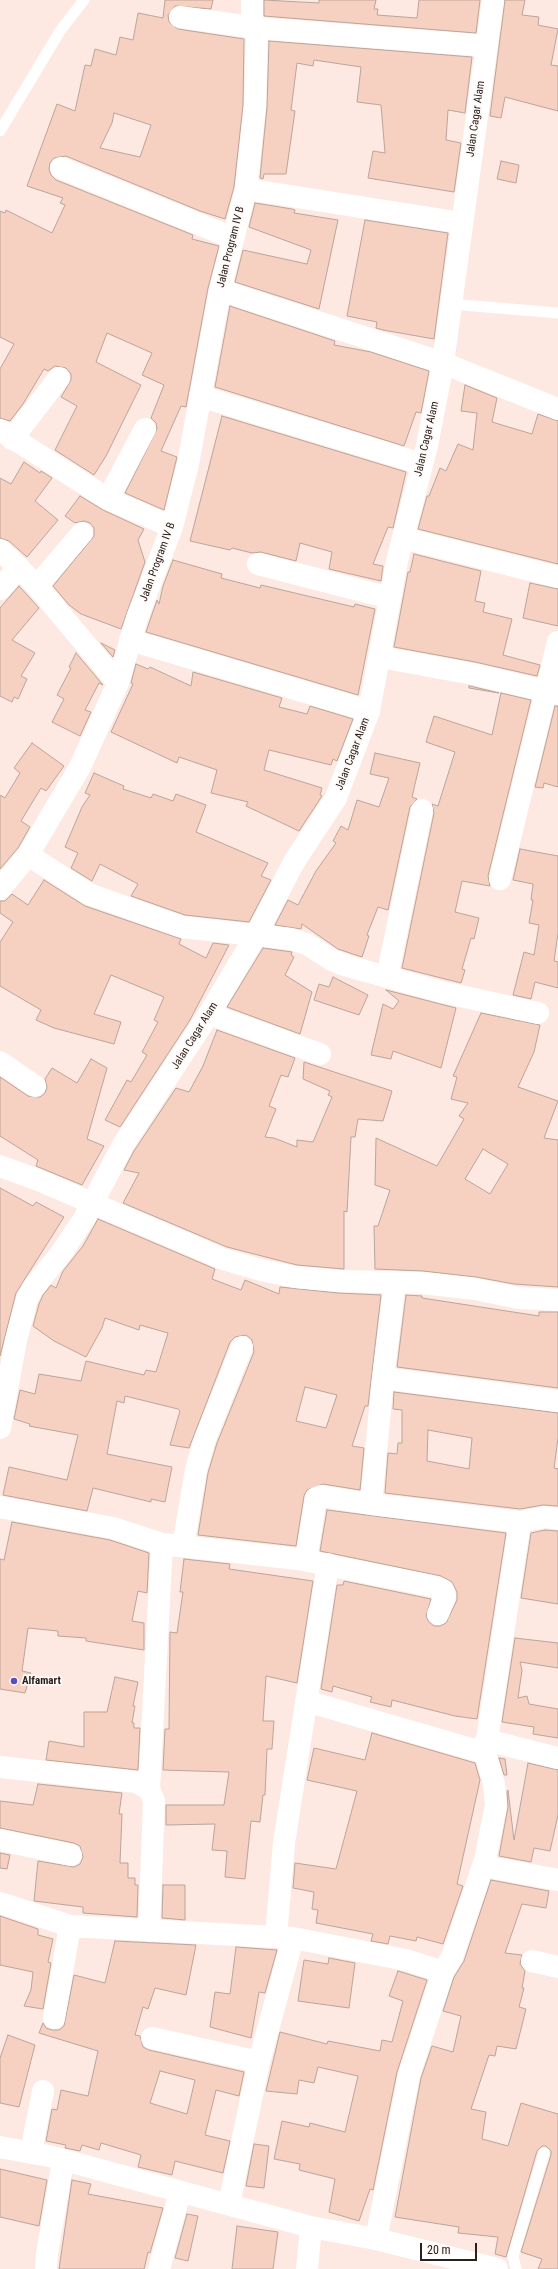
<!DOCTYPE html>
<style>
body{margin:0}
#map{position:relative;width:558px;height:2269px;overflow:hidden;background:#fde9e1;font-family:"Roboto Condensed",sans-serif}
canvas{display:block}
.scale{position:absolute;left:420px;top:2243px;width:57px;height:18px;box-sizing:border-box;border:2px solid #29201c;border-top:0;padding-left:5px;font-size:12px;line-height:14px;white-space:nowrap;color:#29201c;-webkit-text-stroke:3px #fffaf8;paint-order:stroke}
</style>
<div id="map">
<canvas width="558" height="2269"></canvas>
<div class="scale">20 m</div>
</div>
<script>
const ctx = document.querySelector('canvas').getContext('2d');
ctx.lineJoin = 'round';
function paint(path, color) { ctx.fillStyle = color; ctx.fill(path, 'evenodd'); }
const poly = rows => new Path2D(rows.map(r => 'M' + r).join(''));
function stroke(path, color, width, dash) { ctx.strokeStyle = color; ctx.lineWidth = width; ctx.lineCap = dash ? 'butt' : 'round'; ctx.setLineDash(dash || []); ctx.stroke(path); }
function write(font, color, halo, rows, align = 'center') {
  ctx.font = font + ' "Roboto Condensed",sans-serif'; ctx.lineWidth = 3.5; ctx.setLineDash([]); ctx.textBaseline = 'middle'; ctx.strokeStyle = halo; ctx.fillStyle = color; for (const [text, x, y, turn = 0] of rows) {
    ctx.save(); ctx.translate(x, y); ctx.rotate((+turn || 0) * Math.PI / 180); ctx.textAlign = isNaN(turn) ? turn : align; if (halo) ctx.strokeText(text, 0, 0); ctx.fillText(text, 0, 0); ctx.restore();
  }
}
const building = poly([
 [165,0,213,0,211,9,175,6,168,15,169,22,178,29,244,39,243,105,234,187,225,219,200,211,66,156,54,158,50,163,49,169,51,175,56,180,193,235,192,239,219,246,208,288,186,407,181,406,161,451,177,457,164,510,125,493,157,429,156,423,151,418,164,385,142,375,152,353,107,333,96,362,141,385,106,456,94,475,55,450,77,406,61,397,71,380,71,374,66,368,55,366,48,371,44,369,23,404,10,421,0,418,0,369,14,344,0,337,0,211,5,213,6,210,52,233,65,205,60,203,63,198,27,186,57,104,75,111,85,65,91,66,95,49,116,55,120,37,133,40,138,13,163,18,165,0],
 [114,113,151,125,140,157,100,148,112,123,114,113],
 [264,0,319,3,319,0,376,0,374,9,378,9,377,15,417,18,419,0,480,0,476,33,264,16,264,0],
 [505,0,525,0,522,15,539,17,538,25,558,29,551,65,558,66,558,111,505,97,501,118,490,116,505,0],
 [269,41,472,57,465,113,448,110,446,140,461,143,454,192,368,178,373,151,385,153,381,105,357,102,361,67,314,60,313,66,297,63,291,110,295,111,286,174,264,174,263,179,260,178,267,107,269,41],
 [501,161,519,165,516,183,497,179,501,161],
 [255,203,292,209,295,210,294,213,338,220,319,309,235,282,243,250,307,264,311,250,249,227,255,203],
 [365,220,448,233,434,339,383,330,376,328,377,322,347,316,365,220],
 [230,306,335,341,334,345,371,352,429,371,421,413,416,412,404,446,215,387,230,306],
 [465,385,497,398,492,422,532,434,538,414,558,421,558,564,418,529,427,496,429,496,440,468,446,471,458,444,473,450,477,413,461,411,465,385],
 [222,416,406,472,393,528,388,527,373,564,383,566,381,581,329,569,332,552,300,543,296,561,261,552,252,553,232,548,230,550,190,541,222,416],
 [24,462,40,473,41,471,52,478,35,501,58,520,27,557,9,541,0,538,0,478,11,484,24,462],
 [80,496,103,510,144,529,138,540,145,562,121,629,81,614,69,605,53,586,94,536,94,528,90,523,84,521,75,523,65,516,80,496],
 [414,554,481,571,475,601,485,603,483,612,512,619,503,655,540,665,537,676,475,662,394,647,408,572,410,572,414,554],
 [173,560,222,574,221,578,260,588,261,585,354,607,355,604,375,609,358,695,146,632,157,600,159,604,163,586,173,560],
 [530,583,558,589,558,626,523,618,530,583],
 [19,586,39,608,12,640,35,653,21,676,27,679,18,699,14,697,12,702,0,696,0,608,19,586],
 [101,643,115,650,113,657,101,643],
 [76,653,103,685,99,683,85,710,91,712,80,736,52,722,64,699,57,695,71,668,69,667,76,653],
 [136,664,148,669,150,667,191,686,193,672,282,698,279,707,307,714,310,706,353,719,337,761,333,759,331,765,269,750,264,770,322,788,320,795,322,796,299,831,246,806,248,802,211,793,217,770,179,757,177,763,111,732,133,684,131,683,136,664],
 [469,686,470,686,499,693,469,688,469,686],
 [501,693,531,700,488,876,490,886,462,881,455,912,479,918,474,939,471,938,462,969,465,970,461,983,402,968,434,813,432,804,438,806,455,752,426,742,434,716,492,735,501,693],
 [555,706,558,706,558,787,544,783,543,788,535,787,555,706],
 [32,743,64,766,46,791,41,788,21,821,30,827,18,848,0,869,0,795,5,798,20,773,14,768,32,743],
 [375,753,420,763,412,797,417,799,410,807,388,910,378,907,367,935,369,936,362,957,338,949,302,924,301,929,275,925,288,900,298,905,316,871,336,843,333,841,341,826,348,830,357,800,379,807,389,778,370,774,375,753],
 [94,773,124,786,123,789,151,798,153,794,173,801,176,794,206,805,196,832,268,863,261,876,271,880,249,922,185,915,131,896,138,884,100,864,92,881,71,868,78,853,65,847,82,807,90,795,85,793,94,773],
 [520,849,558,856,558,933,554,961,558,962,558,988,535,982,531,999,513,995,524,952,534,955,539,925,529,923,533,900,531,900,533,884,513,880,520,849],
 [44,880,85,906,181,939,179,944,206,958,213,943,229,945,190,1020,120,1127,105,1120,127,1080,131,1082,147,1055,142,1052,158,1022,154,1020,164,997,111,975,94,1014,121,1022,114,1044,54,1028,36,1020,41,1010,0,986,0,942,13,922,0,913,0,901,5,901,12,894,28,905,44,880],
 [263,948,292,952,291,955,294,957,285,975,312,992,300,1034,227,1007,263,948],
 [333,977,368,995,359,1015,314,1000,319,984,329,987,333,977],
 [386,990,456,1008,441,1068,393,1051,391,1059,371,1055,383,1004,393,1009,399,1001,386,990],
 [481,1013,540,1025,534,1052,518,1087,558,1101,544,1138,558,1140,558,1287,514,1284,476,1277,423,1271,375,1269,374,1226,378,1226,390,1190,375,1185,376,1138,437,1166,464,1119,459,1116,468,1103,451,1099,457,1077,453,1076,481,1013],
 [483,1149,508,1164,490,1194,465,1179,483,1149],
 [217,1030,295,1058,288,1077,281,1075,269,1106,276,1109,265,1137,274,1138,297,1147,297,1140,313,1142,332,1097,328,1095,330,1091,303,1079,304,1062,392,1091,383,1121,358,1119,355,1137,351,1137,347,1212,344,1211,344,1269,297,1265,227,1247,123,1203,139,1173,124,1170,134,1151,176,1088,189,1092,203,1066,217,1030],
 [91,1059,107,1068,87,1139,104,1146,82,1185,36,1166,38,1160,0,1136,0,1077,28,1096,40,1097,45,1093,47,1087,45,1079,52,1068,77,1083,91,1059],
 [0,1188,33,1206,36,1202,64,1217,16,1293,0,1356,0,1188],
 [98,1219,215,1269,212,1279,241,1290,245,1280,279,1294,280,1287,338,1293,381,1295,368,1406,365,1406,352,1446,364,1448,360,1490,323,1484,307,1490,304,1496,296,1546,198,1535,208,1473,217,1443,254,1352,252,1340,246,1335,235,1337,230,1342,189,1448,170,1445,180,1411,178,1409,125,1396,124,1403,117,1401,107,1454,172,1467,165,1502,151,1499,151,1502,93,1488,87,1511,3,1495,9,1467,67,1480,78,1435,29,1426,30,1424,14,1419,20,1390,35,1394,39,1374,81,1381,86,1361,144,1375,146,1370,156,1372,168,1333,140,1325,139,1330,105,1318,102,1328,86,1357,54,1341,33,1326,39,1304,43,1295,51,1285,56,1288,63,1271,83,1246,98,1219],
 [305,1387,337,1395,326,1428,296,1421,305,1387],
 [406,1295,422,1296,422,1298,539,1316,539,1312,558,1312,558,1388,397,1367,406,1295],
 [394,1392,558,1413,558,1438,554,1468,558,1469,558,1506,543,1505,520,1509,385,1493,388,1453,397,1454,398,1443,402,1443,402,1410,393,1409,394,1392],
 [428,1430,472,1438,469,1469,427,1461,428,1430],
 [327,1510,506,1533,477,1719,455,1716,392,1700,391,1707,370,1702,372,1697,333,1686,332,1692,321,1689,337,1585,343,1585,344,1581,431,1599,426,1616,429,1622,434,1626,440,1626,446,1623,457,1600,457,1592,452,1582,441,1576,320,1551,327,1510],
 [12,1522,110,1540,149,1553,147,1593,138,1591,132,1621,144,1623,144,1650,86,1641,86,1638,58,1636,58,1631,28,1628,22,1671,31,1673,25,1693,0,1689,0,1559,4,1560,12,1522],
 [545,1530,558,1531,558,1604,521,1598,531,1533,545,1530],
 [184,1559,230,1564,229,1569,313,1581,297,1683,266,1676,263,1721,274,1721,272,1749,267,1749,265,1795,263,1795,260,1822,251,1821,245,1879,225,1877,227,1851,212,1850,215,1824,166,1825,166,1805,224,1805,229,1772,163,1770,165,1729,169,1729,170,1632,177,1633,183,1592,180,1592,184,1559],
 [515,1638,558,1643,558,1668,520,1662,522,1670,518,1698,527,1696,529,1704,558,1709,558,1738,533,1734,534,1727,502,1722,515,1638],
 [115,1677,138,1682,133,1706,135,1706,132,1723,134,1723,134,1728,140,1728,138,1770,46,1760,49,1741,84,1747,84,1712,107,1712,115,1677],
 [372,1733,475,1763,480,1780,457,1884,463,1886,443,1944,417,1937,416,1941,390,1936,388,1944,371,1941,373,1934,316,1923,318,1910,312,1909,314,1892,293,1888,295,1863,336,1869,357,1791,307,1780,314,1748,365,1760,372,1733],
 [499,1758,505,1759,507,1775,504,1775,499,1758],
 [528,1763,558,1770,558,1815,550,1851,534,1848,531,1862,499,1856,508,1807,507,1792,508,1790,514,1840,528,1763],
 [38,1784,122,1793,119,1814,122,1814,120,1863,128,1863,128,1878,135,1878,135,1885,138,1885,137,1917,83,1913,83,1907,34,1901,38,1861,74,1867,80,1864,83,1857,80,1846,74,1843,0,1828,0,1801,33,1805,38,1784],
 [0,1853,10,1855,7,1869,0,1868,0,1853],
 [491,1880,549,1891,546,1908,522,1904,505,1953,522,1955,520,1964,525,1971,522,1988,524,1988,519,2007,526,2009,516,2049,497,2046,495,2056,489,2055,471,2109,486,2112,482,2139,508,2146,521,2103,558,2114,558,2269,538,2269,542,2259,521,2252,551,2155,551,2151,546,2146,542,2146,537,2151,506,2257,495,2254,498,2237,458,2233,459,2227,395,2217,421,2078,432,2046,453,2052,461,2016,443,2011,454,1977,464,1961,491,1880],
 [163,1885,185,1885,185,1920,162,1918,163,1885],
 [0,1916,38,1929,38,1935,53,1939,48,1962,51,1963,43,2009,24,2006,31,1990,33,1972,0,1965,0,1916],
 [115,1941,196,1945,186,1995,155,1988,148,2009,143,2007,135,2035,140,2036,143,2047,149,2050,244,2072,239,2096,216,2090,205,2135,230,2141,223,2173,175,2161,172,2175,138,2167,141,2155,101,2143,99,2150,82,2145,80,2151,65,2148,66,2145,46,2141,52,2109,57,2110,61,2090,88,2096,98,2051,39,2033,43,2023,46,2028,52,2030,59,2030,64,2026,74,1975,105,1983,115,1941],
 [160,2071,195,2080,187,2114,150,2103,160,2071],
 [236,1947,277,1950,265,1993,259,1992,251,2038,210,2027,215,1992,230,1994,236,1947],
 [329,1958,355,1963,349,2008,298,2001,304,1960,328,1964,329,1958],
 [398,1971,427,1980,397,2072,373,2190,370,2189,359,2221,329,2212,335,2179,299,2170,300,2164,274,2159,282,2121,309,2127,310,2123,345,2132,358,2076,318,2067,314,2083,299,2080,297,2094,266,2091,280,2032,327,2044,328,2041,380,2051,382,2040,392,2042,403,2001,389,1996,398,1971],
 [8,2035,35,2045,19,2107,0,2103,0,2058,8,2035],
 [254,2144,269,2146,264,2188,246,2186,254,2144],
 [0,2169,47,2180,39,2226,0,2217,0,2169],
 [72,2180,91,2184,88,2194,163,2208,150,2253,148,2252,144,2269,59,2269,72,2180],
 [187,2214,198,2216,188,2261,175,2258,187,2214],
 [237,2226,278,2232,273,2269,232,2269,237,2226]
]);
paint(building, '#f6d0c1');
stroke(building, '#bba49a', 1);
stroke(poly([
 [0,131,60,31,84,0],
 [451,304,558,313],
 [516,2269,513,2256,544,2153]
]), '#fff', 11);
stroke(poly([
 [252,0,252,20,257,28],
 [180,17,257,28],
 [61,168,233,238],
 [246,189,462,223],
 [220,290,443,363,558,409],
 [200,396,422,464],
 [0,430,108,499,172,527],
 [12,439,59,378],
 [108,499,145,429],
 [403,538,558,577],
 [0,550,37,586,118,683],
 [258,564,390,598],
 [37,586,82,533],
 [0,589,19,567],
 [130,640,369,711],
 [380,657,473,674,558,694],
 [28,855,89,894,182,927,291,939,307,944,332,960,347,966,442,992,538,1013],
 [500,879,558,642],
 [0,889,28,855,80,767,118,683,137,618,172,527,188,464,220,290,246,189,255,106,257,28,487,46],
 [387,977,422,810],
 [209,1014,320,1054],
 [0,1062,35,1086],
 [0,1166,38,1180,223,1259,261,1270,295,1277,339,1281,422,1283,475,1289,519,1298,558,1300],
 [383,1378,558,1401],
 [0,1507,113,1528,162,1544,298,1559,436,1587,443,1590,445,1596,438,1614],
 [520,1522,545,1517,558,1519],
 [183,1546,196,1470,205,1439,242,1347],
 [306,1560,316,1498,321,1496,371,1504],
 [306,1701,485,1753],
 [486,1740,558,1758],
 [0,1767,136,1782,149,1789,154,1801,149,1931],
 [149,1789,162,1544],
 [0,1840,71,1855],
 [483,1866,558,1880],
 [0,1903,70,1926,293,1938,406,1960,443,1972],
 [276,1937,284,1843,328,1564],
 [532,1961,558,1967],
 [54,2018,70,1926],
 [152,2038,259,2062],
 [0,2147,49,2156,311,2227,376,2239,497,2269],
 [31,2152,43,2091],
 [229,2204,259,2062,293,1938],
 [376,2239,409,2075,443,1972,452,1957,485,1860,496,1805,494,1784,485,1753,520,1522,371,1504,383,1378,395,1282],
 [46,2269,47,2254,63,2161],
 [159,2269,180,2192],
 [307,2269,311,2227]
]), '#fff', 22);
stroke(poly([
 [0,1428,16,1340,27,1299,33,1288,59,1256,84,1219,123,1145,209,1014,256,935,294,862,336,798,369,711,397,561,427,446,443,363,493,0]
]), '#fff', 22);
for (const [x, y, r, color] of [
 [14,1681,4,"#584ec6"]
]) { const dot = new Path2D(); dot.arc(x, y, r, 0, 2 * Math.PI); ctx.fillStyle = color; ctx.fill(dot); stroke(dot, '#fffaf8', 1.5); }
write('11px', '#29201c', '#fffaf8', [
 ["Jalan Cagar Alam",476,119,-82],
 ["Jalan Program IV B",231,247,-76],
 ["Jalan Cagar Alam",427,439,-77],
 ["Jalan Program IV B",158,562,-70],
 ["Jalan Cagar Alam",353,754,-69],
 ["Jalan Cagar Alam",195,1036,-58]
]);
write('bold 11px', '#29201c', '#fffaf8', [
 ["Alfamart",22,1681]
], 'left');
</script>
